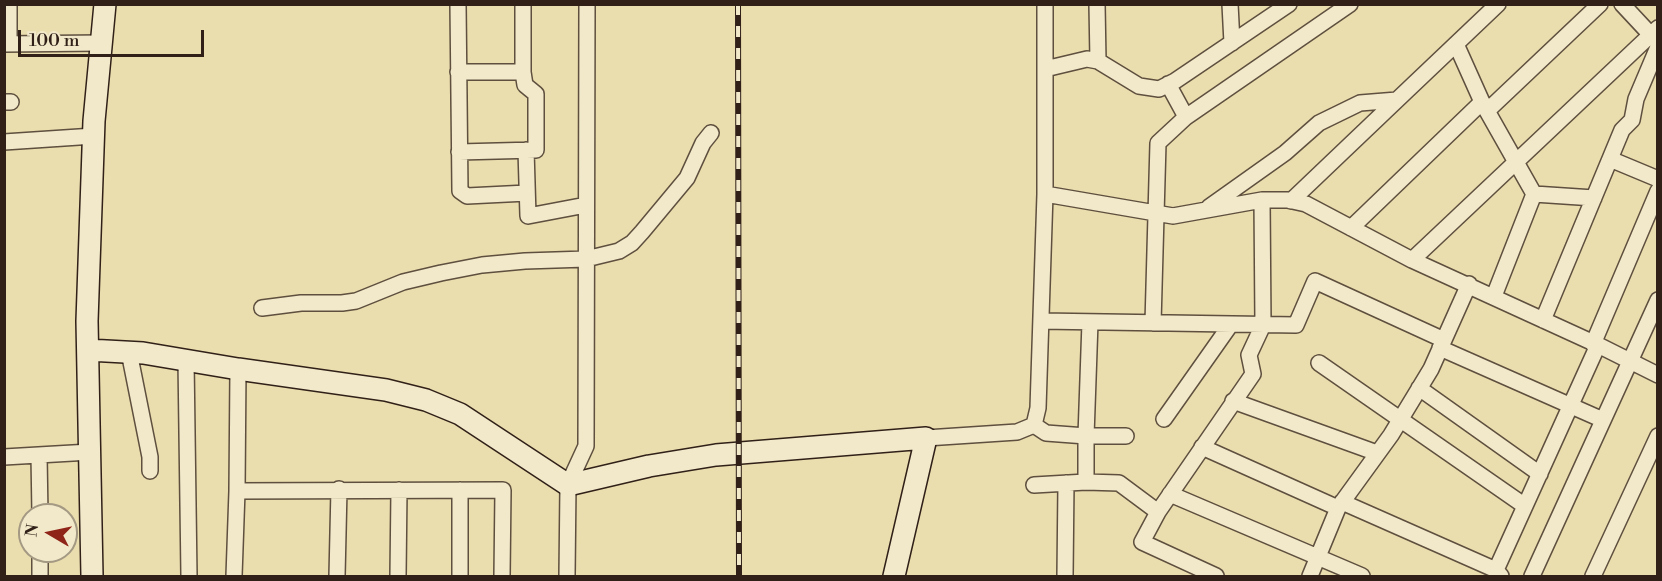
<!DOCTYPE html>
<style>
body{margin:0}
#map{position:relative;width:1662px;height:581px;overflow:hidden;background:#eaddae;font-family:"Libre Bodoni",serif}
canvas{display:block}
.frame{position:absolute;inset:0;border:6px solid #302018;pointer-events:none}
.north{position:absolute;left:18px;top:503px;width:60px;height:60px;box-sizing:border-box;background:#f1e9ca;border:2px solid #a49983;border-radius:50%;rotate:279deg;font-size:16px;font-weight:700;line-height:24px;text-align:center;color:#302018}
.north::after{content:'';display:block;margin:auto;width:21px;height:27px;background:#8f2418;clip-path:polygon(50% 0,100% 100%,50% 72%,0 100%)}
.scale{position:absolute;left:18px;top:30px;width:186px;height:27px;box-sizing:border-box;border:3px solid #302018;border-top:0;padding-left:8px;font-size:18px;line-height:21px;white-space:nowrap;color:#302018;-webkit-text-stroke:4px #f1e9ca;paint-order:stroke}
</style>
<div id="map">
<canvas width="1662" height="581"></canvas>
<div class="frame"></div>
<div class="north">N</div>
<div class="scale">100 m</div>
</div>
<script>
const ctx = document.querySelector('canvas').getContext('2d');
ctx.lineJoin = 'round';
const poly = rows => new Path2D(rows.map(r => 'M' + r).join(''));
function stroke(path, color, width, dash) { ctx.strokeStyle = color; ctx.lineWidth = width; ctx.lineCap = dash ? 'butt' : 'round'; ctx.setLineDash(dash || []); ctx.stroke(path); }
const street = poly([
 [9,4,9,44],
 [458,4,460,191,467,196,527,193],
 [1097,4,1098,61],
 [1230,4,1232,43],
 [1622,4,1650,34],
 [4,44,102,43],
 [1456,44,1482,102,1534,194],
 [1045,69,1087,59,1098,61,1139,86,1159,89,1175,81,1289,4],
 [458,72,523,72],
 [1168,84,1186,117],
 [4,102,11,102],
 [1487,111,1600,4],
 [4,142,94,136],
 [526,150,528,216,586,205],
 [459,152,536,150,536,94,525,85,523,72,523,4],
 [1610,159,1658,179],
 [1045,194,1173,216,1262,200,1288,200,1306,204,1412,260,1598,345,1658,375],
 [1534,194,1594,198],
 [1291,201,1397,100],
 [1209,207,1285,153,1319,123,1360,103,1397,100,1498,4],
 [1351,228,1482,102],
 [1412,260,1658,28],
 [1494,296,1534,194],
 [262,308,301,303,342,303,356,301,403,282,441,273,482,265,525,261,586,259,619,251,632,243,642,232,687,178,703,143,711,133],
 [1543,320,1622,130,1632,120,1636,99,1658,47],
 [1041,321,1296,325,1315,281,1444,340],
 [1090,322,1086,436,1126,436],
 [1153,323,1158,143,1186,117,1350,4],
 [1593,344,1658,191],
 [1440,348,1603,420],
 [129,352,150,457,150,471],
 [186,360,189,576],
 [1319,363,1525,506],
 [1419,388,1540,474],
 [1233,401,1377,453],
 [1164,419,1231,324],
 [1034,425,1046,433,1086,436,1086,482],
 [926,438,1017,432,1034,425,1038,408,1045,194,1045,4],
 [1202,447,1338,508],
 [39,455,40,515],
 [4,457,90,452],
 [1034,485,1086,482,1119,483,1158,512],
 [460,490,460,576],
 [237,491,503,490,502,576],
 [1170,494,1362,576],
 [1342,502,1496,570],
 [40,551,40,576],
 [234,576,237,491,238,369],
 [337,576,339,489],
 [398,576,399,490],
 [567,576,568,485,586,446,587,4],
 [1065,576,1066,483],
 [1216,576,1142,542,1158,512,1253,374,1249,355,1263,325,1262,200],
 [1310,576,1338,508,1391,435,1431,369,1469,284],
 [1501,576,1496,570,1598,345],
 [1532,576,1658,300],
 [1593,576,1658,436]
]);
const secondary = poly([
 [88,350,143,353,238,369,386,390,426,400,460,414,568,485,649,466,716,455,926,438,894,576],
 [92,576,87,321,94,121,105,4]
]);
stroke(street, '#5e4f3e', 18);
stroke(secondary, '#302018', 24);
stroke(street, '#f1e9ca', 15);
stroke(secondary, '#f1e9ca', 21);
const rail = poly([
 [738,4,739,576]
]);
stroke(rail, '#302018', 6);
stroke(rail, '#f1e9ca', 4, [11]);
</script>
